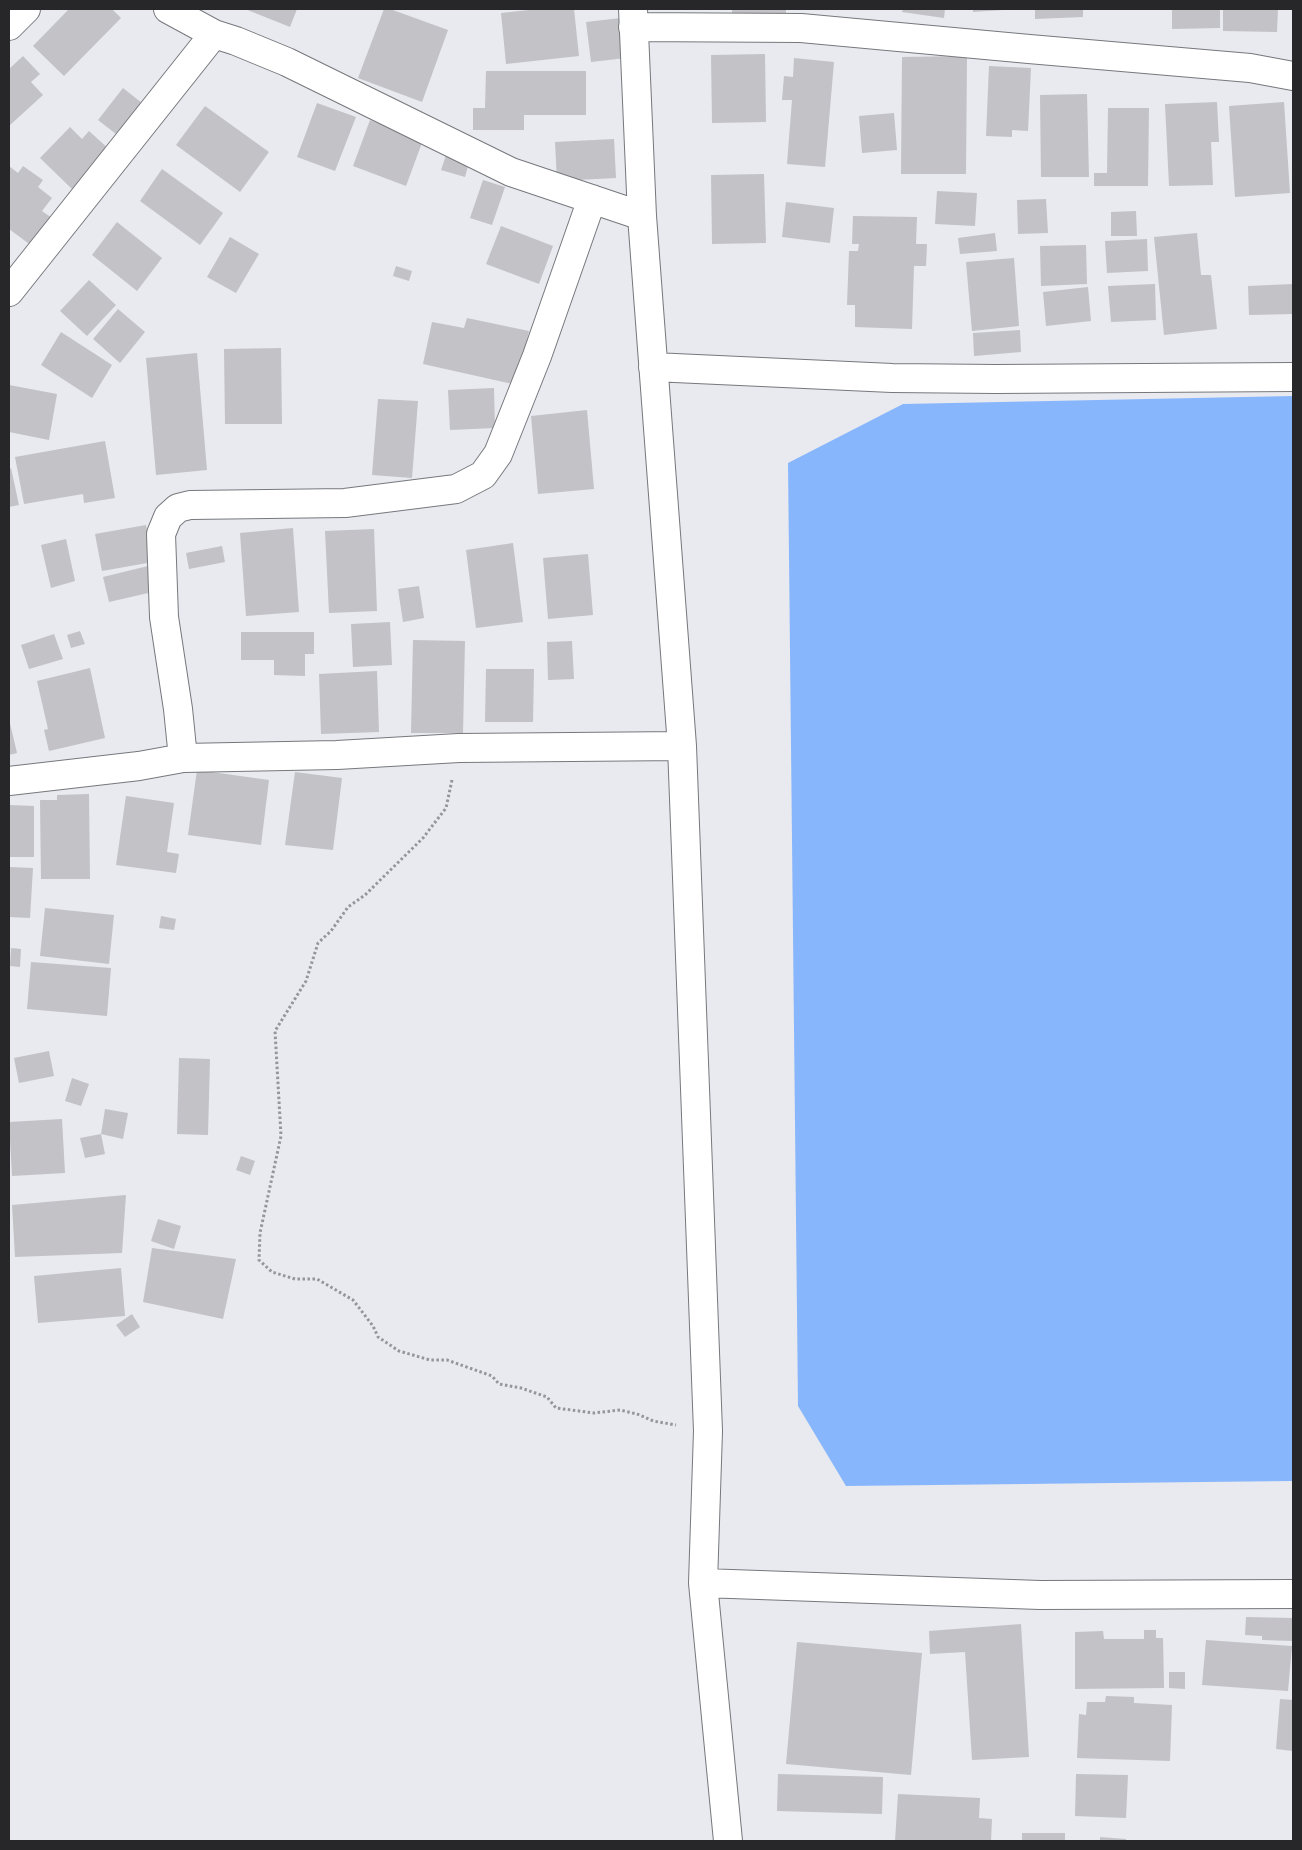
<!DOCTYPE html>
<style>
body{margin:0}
#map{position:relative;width:1302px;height:1850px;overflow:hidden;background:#e8eaef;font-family:"Fira Sans Condensed",sans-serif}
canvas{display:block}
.frame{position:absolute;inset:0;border:10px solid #272729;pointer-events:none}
</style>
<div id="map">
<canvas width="1302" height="1850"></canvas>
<div class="frame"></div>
</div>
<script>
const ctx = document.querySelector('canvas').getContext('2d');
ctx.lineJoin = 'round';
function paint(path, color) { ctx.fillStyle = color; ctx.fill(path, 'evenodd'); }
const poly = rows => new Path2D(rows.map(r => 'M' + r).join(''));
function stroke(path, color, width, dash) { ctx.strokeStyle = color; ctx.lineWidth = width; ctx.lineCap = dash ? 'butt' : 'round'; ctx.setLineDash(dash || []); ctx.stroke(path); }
paint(poly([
 [1293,396,1293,1481,846,1486,798,1406,788,463,903,404]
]), '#88b6fc');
paint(poly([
 [69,9,112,9,121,18,64,76,33,46],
 [245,9,297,9,290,27],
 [384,9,390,9,448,30,422,102,358,78],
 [538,9,574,9,579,56,506,64,501,13],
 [732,9,786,9,786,17,732,15],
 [903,9,945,9,944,18,902,12],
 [973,9,1003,9,1003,10,973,12],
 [1035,9,1083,9,1083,17,1035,19],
 [1172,9,1220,9,1220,28,1172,29],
 [1223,9,1278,9,1277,32,1223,31],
 [621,18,626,58,591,62,586,22],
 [765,54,766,122,712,123,711,55],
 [23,56,40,74,31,82,43,95,9,126,9,69],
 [967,56,966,174,901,174,902,57],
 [794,58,834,62,825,167,787,164,792,100,782,100,784,76,793,77],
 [989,66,1031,68,1028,131,1012,130,1012,137,986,136],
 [486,71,586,71,586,115,524,115,524,130,473,130,473,108,485,108],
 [123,88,142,103,116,134,98,120],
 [1087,94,1089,177,1041,177,1040,95],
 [1217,102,1219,142,1211,142,1213,185,1169,186,1165,104],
 [1284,102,1290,193,1235,197,1229,106],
 [317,103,356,117,335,171,297,157],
 [205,106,269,152,240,192,176,145],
 [1108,108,1149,108,1148,186,1094,186,1094,173,1107,173],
 [894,113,897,150,862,153,859,116],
 [370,120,423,140,406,186,353,166],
 [70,127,82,139,89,131,110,150,72,189,40,158],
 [614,139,616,178,557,181,555,142],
 [447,152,470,159,465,177,441,170],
 [9,166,18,173,23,166,43,180,38,187,52,198,42,211,52,218,32,246,9,229],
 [162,169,223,213,200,245,140,201],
 [764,174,766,243,712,244,711,175],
 [483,180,505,187,492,225,470,218],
 [937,191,977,193,975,226,935,224],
 [1046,199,1048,233,1018,234,1017,200],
 [786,202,834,208,830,243,782,237],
 [1136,211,1137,236,1111,236,1111,212],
 [853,216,917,217,916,244,927,244,926,266,914,266,912,329,855,327,855,305,847,305,849,251,858,251,859,244,852,244],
 [117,222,162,258,137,291,92,255],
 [501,226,553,246,539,284,486,264],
 [995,233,997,251,960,254,958,238],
 [1197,233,1201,275,1211,275,1217,329,1164,335,1154,237],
 [230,237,259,254,236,293,207,277],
 [1147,239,1148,271,1107,273,1105,241],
 [1086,245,1087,284,1041,286,1040,246],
 [1014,258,1019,326,972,331,966,262],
 [396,266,412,271,409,281,393,276],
 [89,280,116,305,87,336,60,311],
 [1155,284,1156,320,1111,322,1108,286],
 [1293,284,1293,314,1249,315,1248,286],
 [1088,287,1091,321,1046,326,1043,292],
 [118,309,145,332,120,363,93,339],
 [467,318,529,331,517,385,423,364,432,322,464,328],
 [1020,330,1021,352,974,356,973,333],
 [61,332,112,365,92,398,41,365],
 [281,348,282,424,225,424,224,349],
 [197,353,207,470,156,475,146,358],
 [9,385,57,394,49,440,9,432],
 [494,388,495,428,450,430,448,390],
 [378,399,418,401,412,478,372,475],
 [587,410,594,489,538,494,531,416],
 [105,441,115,498,84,503,83,494,24,504,15,457],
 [11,468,19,505,9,507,9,469],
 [146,525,153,562,102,571,95,534],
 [293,528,299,612,246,616,240,533],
 [374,529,377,611,329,613,325,531],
 [66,539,75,581,51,588,41,545],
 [513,543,523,622,476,628,466,550],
 [222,546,225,562,189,569,186,553],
 [588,554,593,615,548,619,543,558],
 [152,565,157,591,109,602,103,577],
 [419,586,424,618,403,622,398,589],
 [390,622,392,665,353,667,351,624],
 [80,631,85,644,71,648,67,635],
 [241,632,314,632,314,654,305,654,305,676,274,675,274,660,241,660],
 [54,634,63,659,29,669,21,645],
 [413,640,465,641,463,733,411,733],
 [572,641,574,679,548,680,547,642],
 [90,668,105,738,49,751,44,730,48,729,37,681],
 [486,669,534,669,533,722,485,722],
 [377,671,379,732,321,734,319,674],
 [9,719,17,753,9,755],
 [197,770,269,780,261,845,188,835],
 [295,772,342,778,333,850,285,845],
 [89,794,90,879,41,879,40,800,57,800,57,795],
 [126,796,174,803,167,852,179,854,176,873,116,865],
 [9,805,34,806,34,857,9,857],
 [9,867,33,868,30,918,9,917],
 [45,908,114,915,109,964,40,956],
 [161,916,176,919,174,930,159,928],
 [11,948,21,949,20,967,10,966],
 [31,962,111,968,107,1016,27,1009],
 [49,1051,54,1076,19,1083,14,1058],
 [179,1058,210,1059,208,1135,177,1134],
 [72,1078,89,1084,81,1106,65,1101],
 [105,1109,128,1113,123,1139,101,1134],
 [62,1119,65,1173,12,1176,9,1122],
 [101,1134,105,1154,85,1158,80,1138],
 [241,1156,255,1161,250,1175,236,1170],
 [126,1195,122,1253,15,1257,12,1205],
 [158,1219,181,1226,174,1249,151,1241],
 [152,1248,236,1259,223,1319,143,1302],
 [121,1268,125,1316,38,1323,34,1276],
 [132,1314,140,1327,125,1337,116,1325],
 [1246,1617,1293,1618,1293,1641,1262,1640,1262,1636,1245,1635],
 [1021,1624,1029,1757,972,1760,965,1652,930,1654,929,1631],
 [1144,1630,1156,1630,1156,1638,1163,1638,1164,1688,1075,1689,1075,1632,1103,1631,1104,1639,1144,1639],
 [1206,1640,1292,1646,1288,1691,1202,1685],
 [797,1642,922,1653,911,1775,786,1764],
 [1169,1672,1185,1672,1185,1689,1169,1688],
 [1106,1696,1134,1697,1134,1703,1172,1705,1170,1761,1077,1758,1079,1714,1086,1715,1087,1702,1105,1702],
 [1280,1699,1293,1700,1293,1751,1276,1749],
 [778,1774,883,1777,882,1814,777,1811],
 [1076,1774,1128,1775,1126,1818,1075,1816],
 [898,1794,980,1798,979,1818,992,1819,991,1841,895,1841],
 [1022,1833,1065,1833,1065,1841,1022,1841],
 [1100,1837,1126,1839,1126,1841,1100,1841]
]), '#c2c2c7');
const street = poly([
 [168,9,214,34,236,41,287,62,511,172,642,216],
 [633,9,642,216,682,746,708,1431,703,1583,728,1841],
 [9,26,26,9],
 [633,27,801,28,1029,49,1250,68,1293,76],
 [9,292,214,34],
 [653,367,892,378,996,379,1293,377],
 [183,758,178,709,164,617,161,534,168,517,178,508,190,505,345,503,456,489,483,475,498,454,537,356,592,199],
 [9,781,139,766,183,758,337,755,459,748,682,746],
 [703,1583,1040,1595,1293,1594]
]);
stroke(street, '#76787c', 30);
stroke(poly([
 [452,780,446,808,423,838,365,895,348,907,331,931,318,943,306,981,275,1031,281,1136,260,1233,259,1260,272,1272,295,1279,317,1279,353,1300,373,1326,378,1337,399,1351,430,1360,447,1360,492,1376,499,1384,521,1388,547,1397,556,1408,594,1413,620,1410,637,1414,653,1421,676,1425]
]), '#959699', 3, [2.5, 2.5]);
stroke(street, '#fff', 28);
</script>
